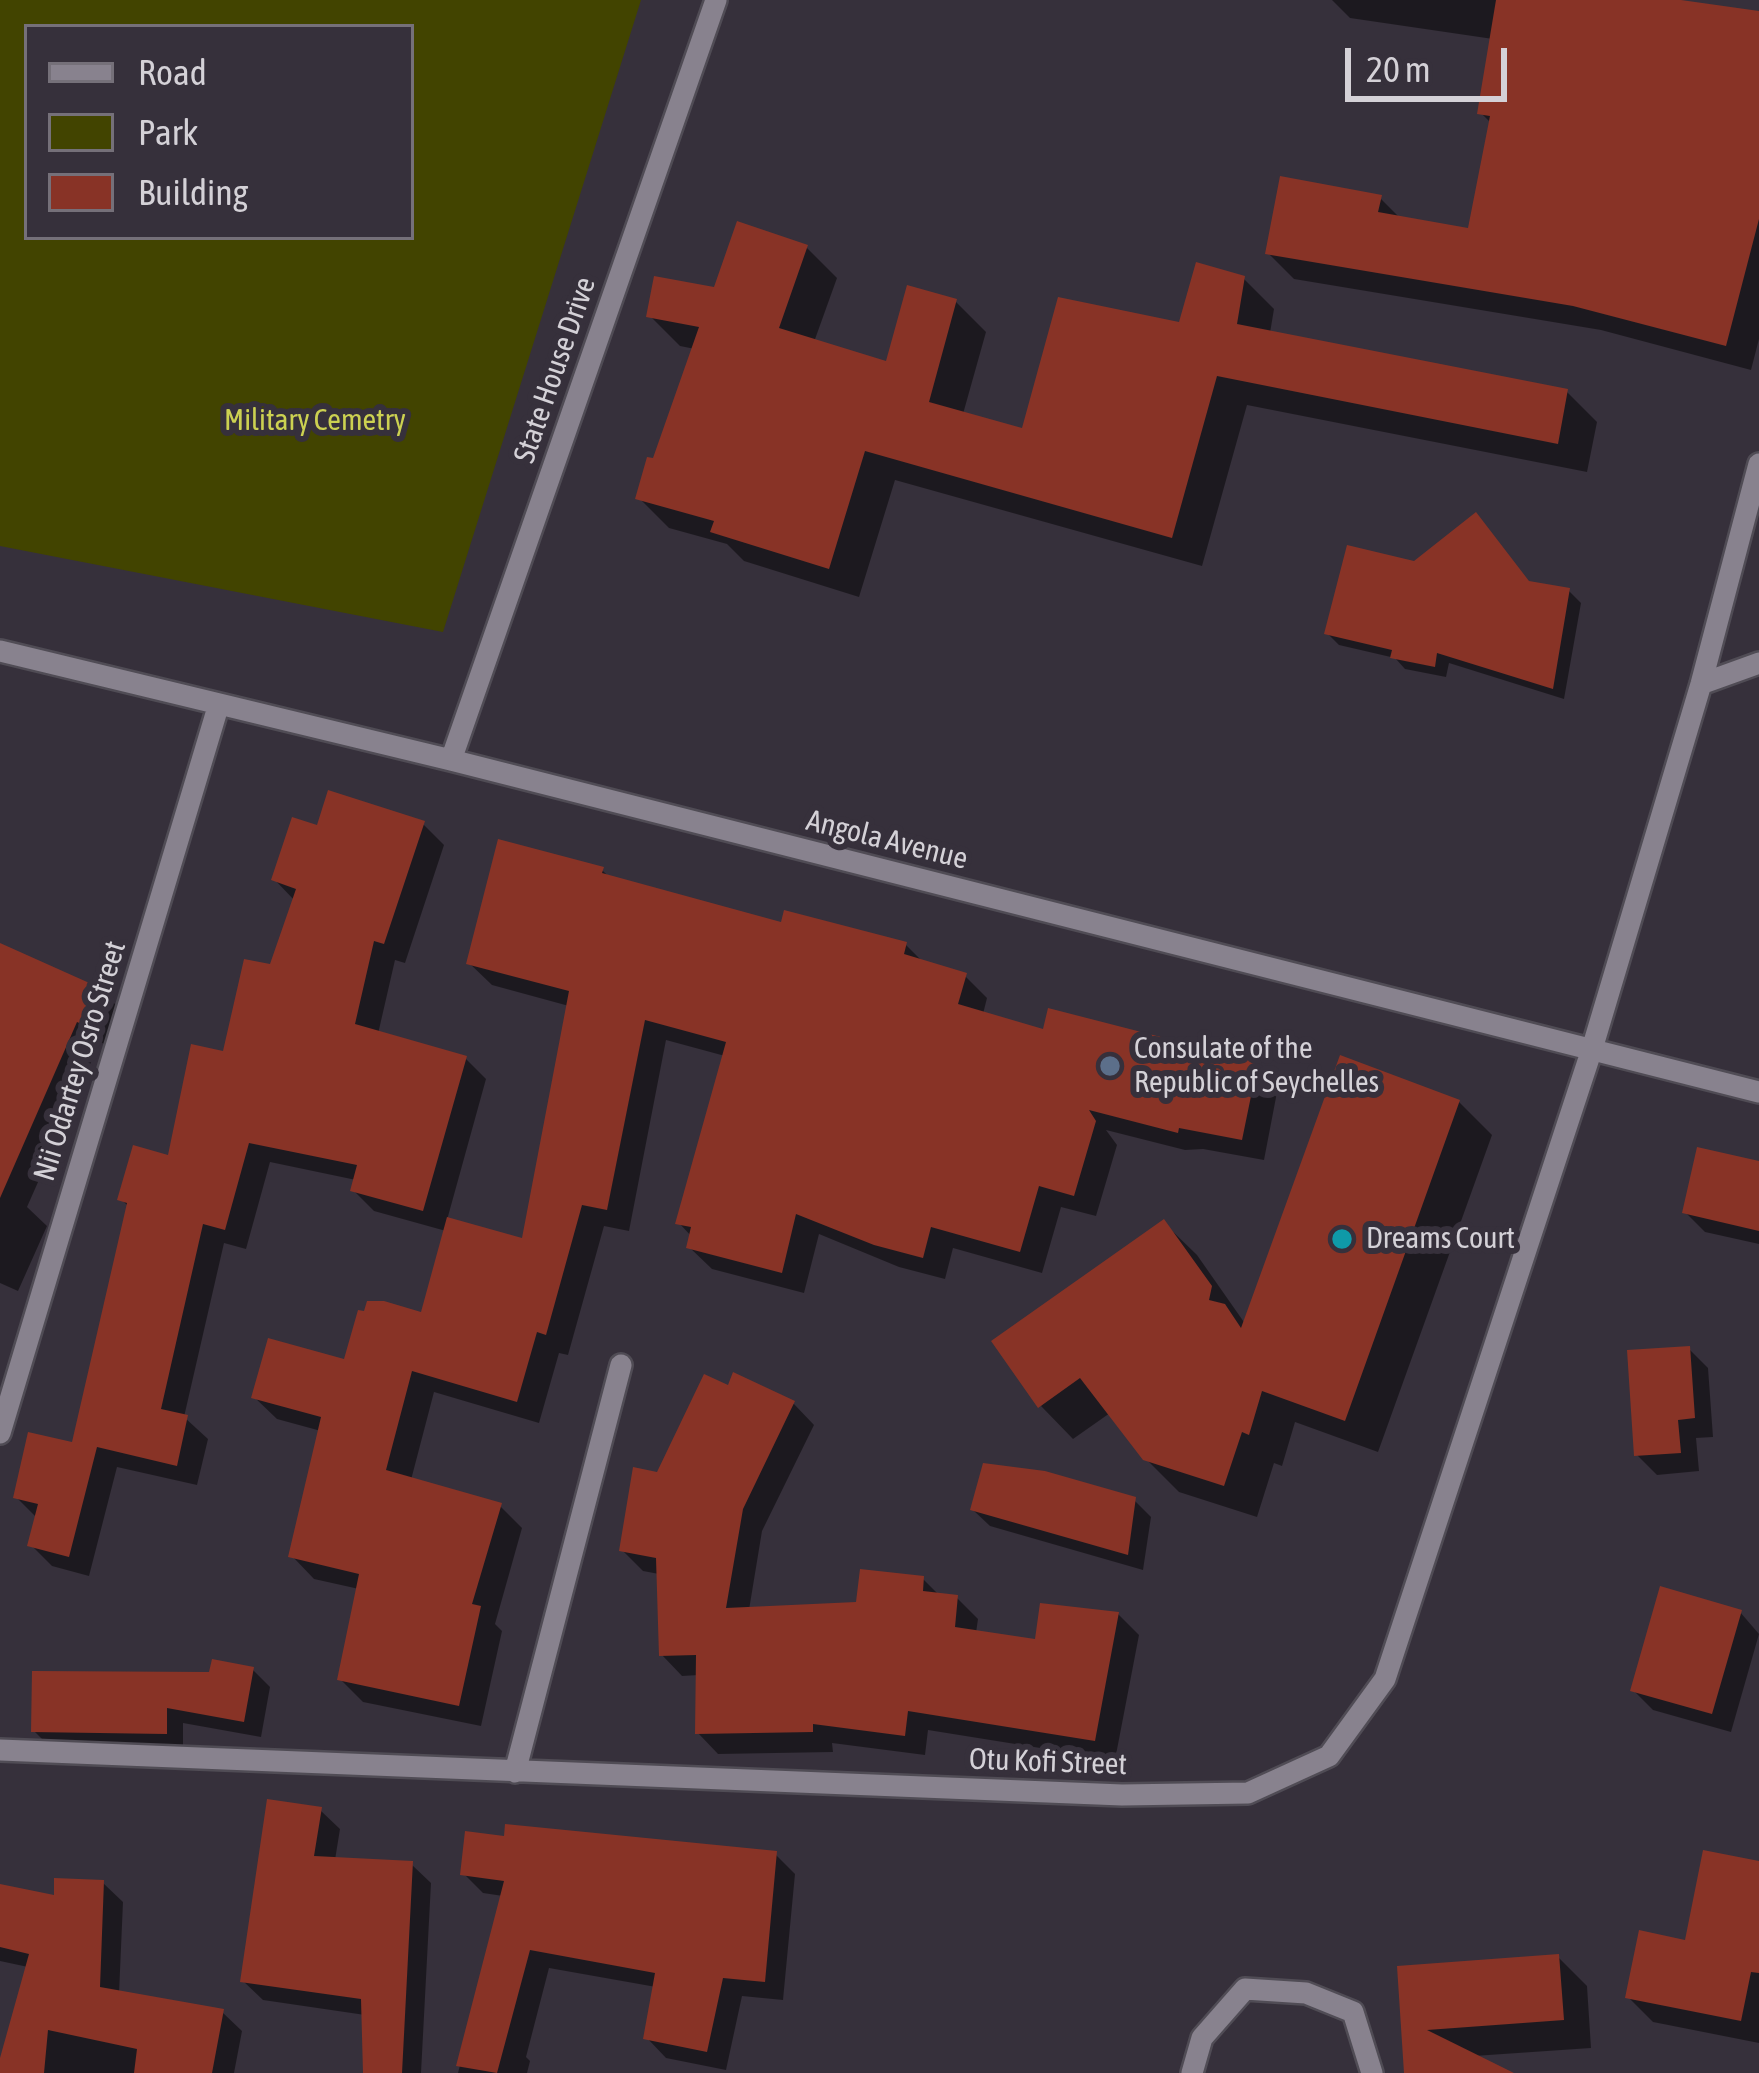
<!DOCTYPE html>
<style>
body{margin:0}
#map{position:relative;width:1759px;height:2073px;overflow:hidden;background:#36303b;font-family:"Asap Condensed",sans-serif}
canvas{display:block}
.legend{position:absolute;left:24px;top:24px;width:390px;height:216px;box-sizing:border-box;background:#36303b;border:3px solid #757079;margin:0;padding:15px 21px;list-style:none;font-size:36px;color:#d4d1d7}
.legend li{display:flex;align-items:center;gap:24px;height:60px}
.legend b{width:60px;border:3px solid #757079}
.scale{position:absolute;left:1345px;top:48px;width:162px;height:54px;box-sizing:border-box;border:6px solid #d4d1d7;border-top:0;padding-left:15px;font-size:36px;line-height:42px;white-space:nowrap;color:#d4d1d7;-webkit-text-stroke:9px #36303b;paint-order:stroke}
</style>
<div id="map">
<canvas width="1759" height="2073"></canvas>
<ul class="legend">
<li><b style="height:15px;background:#88828e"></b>Road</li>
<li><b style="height:33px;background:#424400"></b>Park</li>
<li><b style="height:33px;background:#883326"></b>Building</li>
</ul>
<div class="scale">20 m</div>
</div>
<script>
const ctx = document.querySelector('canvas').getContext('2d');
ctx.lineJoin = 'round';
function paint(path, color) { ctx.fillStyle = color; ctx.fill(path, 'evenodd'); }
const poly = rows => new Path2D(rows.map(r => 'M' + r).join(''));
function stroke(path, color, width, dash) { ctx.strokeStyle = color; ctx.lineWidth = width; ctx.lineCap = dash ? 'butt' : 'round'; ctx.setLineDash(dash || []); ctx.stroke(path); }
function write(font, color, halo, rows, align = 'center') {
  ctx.font = font + ' "Asap Condensed",sans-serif'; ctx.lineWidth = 12; ctx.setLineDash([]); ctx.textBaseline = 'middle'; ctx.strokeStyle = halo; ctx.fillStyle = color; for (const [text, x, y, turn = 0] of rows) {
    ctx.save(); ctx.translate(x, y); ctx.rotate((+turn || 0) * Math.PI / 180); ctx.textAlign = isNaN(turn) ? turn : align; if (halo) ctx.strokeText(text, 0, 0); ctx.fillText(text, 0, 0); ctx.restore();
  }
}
paint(poly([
 [0,0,641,0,443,632,0,546],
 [27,27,411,27,411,237,27,237]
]), '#424400');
paint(poly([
 [1332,0,1660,0,1759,14,1759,339,1751,370,1601,330,1294,279,1268,253,1380,198,1401,219,1470,231,1491,123,1480,112,1493,39,1350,18],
 [807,248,837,278,814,342,888,364,956,302,986,332,963,414,1024,431,1244,279,1274,309,1270,333,1567,392,1597,422,1587,472,1247,405,1202,566,895,480,859,597,744,561,727,544,669,528,639,498,695,349,680,346,650,316],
 [1531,585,1569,591,1581,603,1564,699,1449,663,1446,677,1405,669,1395,658,1339,645,1327,633],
 [423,824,444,845,405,963,395,960,378,1034,465,1058,486,1079,447,1220,524,1241,569,1006,492,985,469,963,602,870,610,878,783,925,905,944,924,963,965,976,987,998,983,1014,1045,1032,1256,1064,1278,1087,1264,1160,1203,1149,1185,1150,1106,1130,1117,1145,1096,1216,1061,1207,1042,1273,953,1248,945,1279,899,1267,819,1234,804,1293,712,1269,689,1247,692,1237,679,1223,725,1056,666,1040,629,1231,604,1226,568,1355,559,1353,539,1423,434,1392,411,1480,500,1506,522,1528,495,1624,502,1631,481,1726,363,1702,340,1679,359,1589,314,1579,292,1556,321,1431,277,1419,254,1397,346,1363,423,1315,446,1231,374,1211,353,1190,356,1180,270,1162,246,1249,224,1243,184,1417,208,1439,197,1485,117,1467,89,1576,52,1566,31,1545,37,1518,16,1497,74,1445,129,1207,121,1199,170,1158,272,968,295,901,274,879,319,828],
 [0,944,103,992,125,1014,110,1047,100,1042,27,1207,47,1226,18,1291,0,1283],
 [1459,1102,1492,1135,1378,1452,1295,1422,1282,1466,1274,1463,1257,1517,1179,1492,1145,1458,1110,1413,1073,1439,1041,1406,1164,1223,1197,1255,1246,1325],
 [1759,1164,1759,1244,1705,1232,1685,1212],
 [1689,1349,1708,1368,1713,1437,1696,1438,1699,1471,1657,1475,1637,1455],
 [729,1389,794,1404,814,1425,762,1531,749,1610,859,1604,923,1579,940,1596,957,1598,978,1619,976,1633,1037,1642,1118,1614,1139,1635,1115,1760,928,1730,925,1755,832,1743,833,1752,718,1754,698,1733,699,1675,682,1676,662,1655,659,1574,643,1571,622,1550,659,1475],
 [1134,1500,1151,1517,1143,1570,990,1526,973,1510],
 [1740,1612,1759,1634,1731,1732,1653,1710,1634,1691],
 [253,1670,270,1687,261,1737,183,1723,183,1749,51,1748,34,1731,212,1676],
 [320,1810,340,1829,335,1860,411,1864,431,1883,421,2073,366,2073,365,2015,263,2000,243,1981],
 [775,1854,795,1874,783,2000,742,1996,726,2070,666,2058,647,2038,656,1987,549,1968,526,2057,530,2061,527,2073,458,2073,503,1896,483,1893,463,1873],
 [1759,1864,1759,2043,1653,2022,1628,1997,1687,1943],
 [103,1883,123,1902,119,1994,222,2012,242,2031,234,2073,0,2073,0,2058,3,2058,28,1967,0,1961,0,1887,56,1899],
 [1558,1957,1587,1986,1591,2048,1474,2056,1507,2073,1407,2073,1400,1969]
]), '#0007');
paint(poly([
 [1496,0,1681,0,1759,11,1759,219,1726,346,1573,306,1265,254,1280,176,1382,195,1378,212,1468,228,1490,116,1477,114],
 [737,221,808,245,779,328,886,361,907,285,957,299,929,402,1022,428,1058,297,1179,322,1196,262,1245,276,1237,324,1568,389,1558,444,1217,376,1172,538,865,451,829,569,710,532,714,521,635,499,647,457,653,458,699,327,646,317,654,276,714,287],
 [1476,512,1529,581,1570,588,1553,689,1437,653,1435,667,1390,658,1392,650,1324,634,1347,545,1414,561],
 [328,790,425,821,384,944,374,941,355,1024,467,1056,423,1211,350,1191,357,1165,249,1143,225,1230,203,1224,161,1409,188,1415,177,1466,97,1447,69,1557,27,1546,38,1504,13,1498,28,1432,72,1442,127,1203,117,1200,133,1145,168,1155,191,1044,223,1051,244,959,270,964,296,889,271,880,292,817,317,825],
 [498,839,604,867,602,873,781,922,784,910,907,942,904,954,967,973,958,1004,1043,1029,1048,1008,1258,1062,1242,1140,1179,1128,1178,1133,1089,1110,1096,1121,1074,1196,1039,1186,1020,1252,931,1227,923,1258,874,1245,796,1214,782,1273,686,1248,691,1227,675,1224,726,1042,645,1020,607,1210,582,1205,546,1335,537,1332,517,1402,412,1371,386,1470,502,1503,472,1604,481,1606,459,1706,337,1680,359,1574,288,1557,321,1417,251,1398,268,1338,344,1359,358,1310,364,1311,367,1301,384,1301,421,1312,447,1217,522,1238,569,991,466,964],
 [0,943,105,990,88,1027,77,1022,0,1198],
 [1340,1055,1460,1100,1345,1421,1262,1391,1249,1435,1242,1432,1224,1486,1143,1460,1080,1378,1038,1408,991,1341,1164,1219,1212,1286,1209,1300,1225,1304,1241,1328],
 [1697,1147,1759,1161,1759,1231,1682,1213],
 [1690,1346,1695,1418,1678,1420,1681,1453,1634,1456,1627,1350],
 [733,1372,795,1401,743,1509,726,1608,856,1602,860,1569,924,1576,923,1591,958,1595,955,1627,1035,1639,1040,1603,1119,1612,1095,1741,908,1711,905,1736,813,1724,813,1732,695,1734,696,1655,659,1656,656,1558,619,1551,633,1467,657,1472,704,1374,728,1385],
 [983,1463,1045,1471,1136,1497,1128,1555,970,1510],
 [1660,1586,1742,1610,1712,1714,1630,1691],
 [212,1659,254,1667,244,1722,167,1708,167,1734,31,1732,32,1671,209,1672],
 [267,1799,322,1807,314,1856,413,1861,402,2073,363,2073,361,1999,240,1982],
 [505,1824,777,1851,765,1982,723,1978,707,2052,643,2039,655,1973,530,1950,497,2073,456,2066,504,1881,460,1875,465,1831,504,1836],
 [1703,1850,1759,1861,1759,1973,1751,1972,1741,2021,1625,1998,1639,1930,1685,1940],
 [54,1878,104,1880,100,1987,224,2009,212,2073,134,2073,137,2049,48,2030,44,2073,0,2073,0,2058,29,1954,0,1947,0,1884,54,1895],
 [1559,1954,1564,2020,1427,2030,1514,2073,1404,2073,1397,1966]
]), '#883326');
const minor = poly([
 [0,651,451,760,1759,1092],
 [1701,684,1759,663],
 [451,760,716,0],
 [0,1433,218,707],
 [0,1750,1122,1795,1248,1793,1329,1756,1385,1679,1592,1049,1701,684,1759,464],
 [515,1772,621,1365],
 [1192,2073,1202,2038,1245,1989,1306,1993,1353,2012,1372,2073]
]);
stroke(minor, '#504c55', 26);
stroke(minor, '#88828e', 21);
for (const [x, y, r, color] of [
 [1110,1066,12,"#5c6f8a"],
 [1342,1239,12,"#0f9aa8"]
]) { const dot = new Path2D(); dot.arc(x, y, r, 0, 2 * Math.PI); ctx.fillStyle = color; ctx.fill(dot); stroke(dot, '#36303b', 4.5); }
write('30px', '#d4d1d7', '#36303b', [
 ["State House Drive",555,370,-71],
 ["Angola Avenue",887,840,14],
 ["Nii Odartey Osro Street",80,1061,-73],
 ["Otu Kofi Street",1048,1762,2]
]);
write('30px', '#ccd151', '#36303b', [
 ["Military Cemetry",315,421]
]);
write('30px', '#d4d1d7', '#36303b', [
 ["Consulate of the",1134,1049],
 ["Republic of Seychelles",1134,1083],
 ["Dreams Court",1366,1239]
], 'left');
</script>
